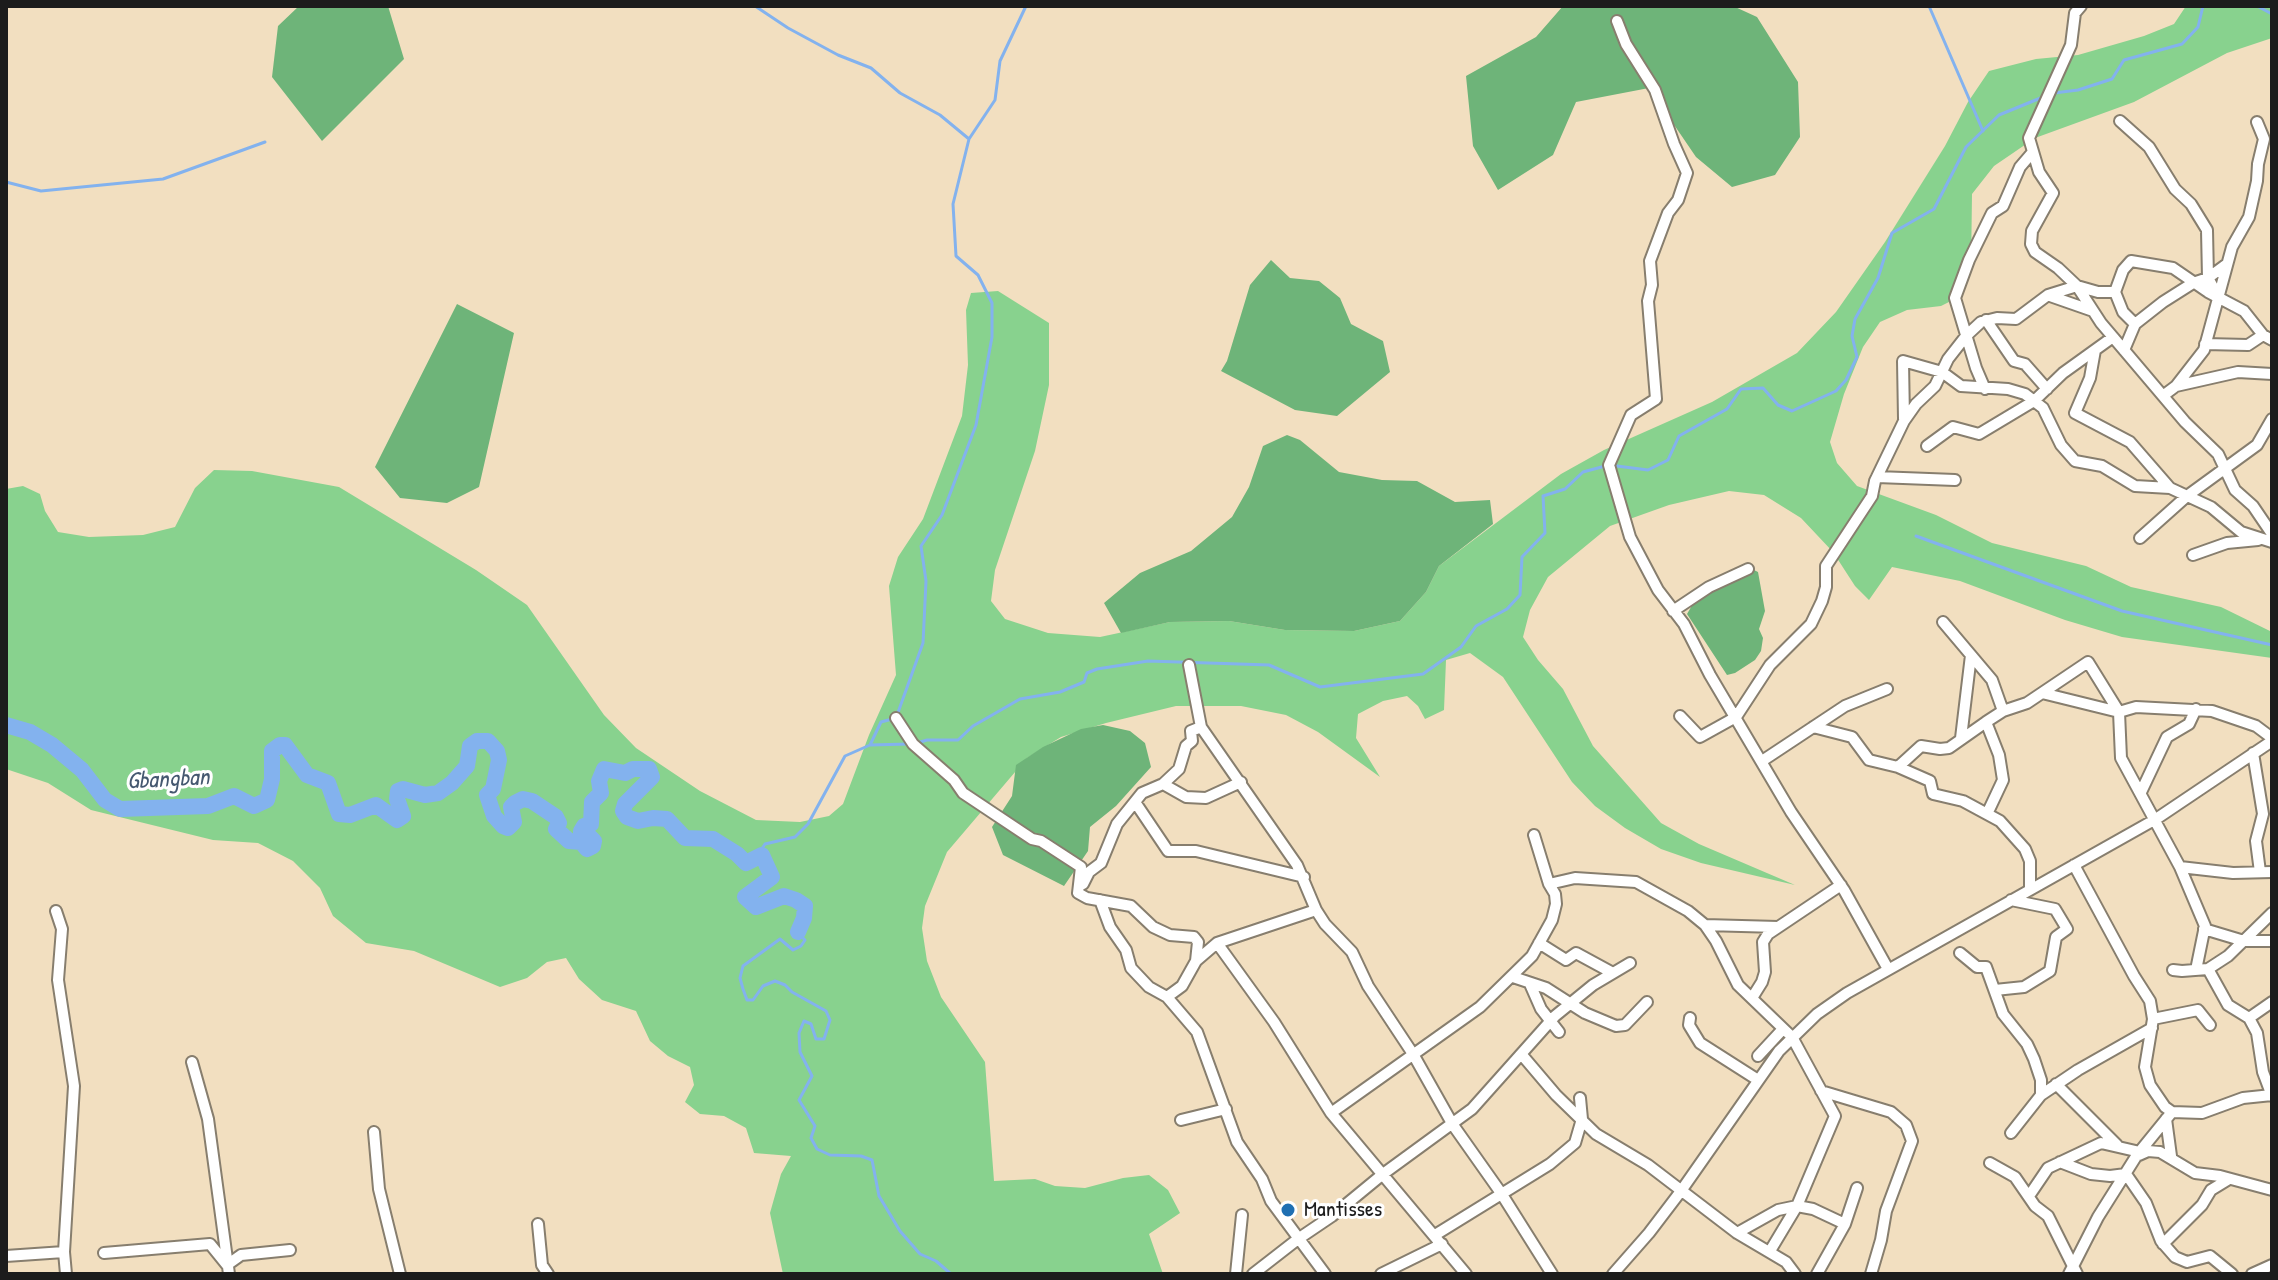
<!DOCTYPE html>
<style>
body{margin:0}
#map{position:relative;width:2278px;height:1280px;overflow:hidden;background:#f2dfc0;font-family:"Patrick Hand",sans-serif}
canvas{display:block}
.frame{position:absolute;inset:0;border:8px solid #1c1c1c;pointer-events:none}
</style>
<div id="map">
<canvas width="2278" height="1280"></canvas>
<div class="frame"></div>
</div>
<script>
const ctx = document.querySelector('canvas').getContext('2d');
ctx.lineJoin = 'round';
function paint(path, color) { ctx.fillStyle = color; ctx.fill(path, 'evenodd'); }
const poly = rows => new Path2D(rows.map(r => 'M' + r).join(''));
function stroke(path, color, width, dash) { ctx.strokeStyle = color; ctx.lineWidth = width; ctx.lineCap = dash ? 'butt' : 'round'; ctx.setLineDash(dash || []); ctx.stroke(path); }
function write(font, color, halo, rows, align = 'center') {
  ctx.font = font + ' "Patrick Hand",sans-serif'; ctx.lineWidth = 6; ctx.setLineDash([]); ctx.textBaseline = 'middle'; ctx.strokeStyle = halo; ctx.fillStyle = color; for (const [text, x, y, turn = 0] of rows) {
    ctx.save(); ctx.translate(x, y); ctx.rotate((+turn || 0) * Math.PI / 180); ctx.textAlign = isNaN(turn) ? turn : align; if (halo) ctx.strokeText(text, 0, 0); ctx.fillText(text, 0, 0); ctx.restore();
  }
}
paint(poly([
 [2186,6,2272,6,2272,38,2227,53,2134,102,2035,138,1994,166,1972,194,1971,269,1959,297,1941,306,1907,310,1880,322,1863,347,1844,394,1830,442,1837,463,1857,486,1936,515,1992,543,2086,566,2131,587,2221,607,2272,632,2272,658,2122,637,2065,620,1960,581,1892,567,1869,600,1855,586,1833,552,1801,518,1764,495,1729,491,1669,505,1610,526,1548,577,1530,610,1523,637,1538,660,1563,689,1593,746,1661,823,1699,844,1795,885,1701,863,1661,849,1625,828,1595,806,1572,782,1503,677,1470,653,1446,660,1444,710,1425,719,1418,706,1407,696,1383,701,1358,714,1356,738,1380,777,1318,732,1286,715,1241,706,1176,706,1106,723,1061,737,1027,758,947,852,925,906,922,928,927,961,941,997,985,1062,994,1181,1035,1179,1055,1186,1085,1188,1123,1178,1149,1175,1168,1190,1180,1213,1149,1234,1163,1274,783,1274,770,1213,781,1174,791,1156,754,1153,746,1128,724,1116,700,1114,685,1102,694,1085,690,1067,668,1056,650,1041,636,1011,602,1000,579,979,566,958,547,962,527,978,500,987,414,951,366,943,333,916,320,888,293,861,258,843,213,840,91,810,48,783,6,769,6,489,23,486,40,494,45,511,58,532,89,537,143,535,175,527,195,488,214,470,252,471,339,487,476,570,527,605,604,715,636,748,700,791,756,820,800,822,829,816,843,804,869,735,896,675,889,586,898,557,923,519,962,416,968,365,966,310,971,293,998,291,1049,323,1049,385,1035,451,995,570,991,601,1005,619,1048,633,1100,637,1170,622,1229,621,1285,630,1354,631,1400,621,1426,592,1439,566,1561,474,1604,450,1712,402,1797,353,1836,312,1885,242,1945,146,1968,102,1989,71,2036,59,2078,55,2144,36,2174,24]
]), '#88d28e');
paint(poly([
 [299,6,388,6,404,59,322,141,272,77,278,26],
 [1563,6,1733,6,1757,17,1798,82,1800,137,1775,175,1732,187,1696,157,1649,88,1576,102,1553,155,1498,190,1473,146,1466,76,1536,37],
 [1271,260,1290,278,1319,281,1340,298,1351,324,1383,341,1390,372,1337,416,1295,410,1221,371,1227,361,1250,285],
 [457,304,514,333,479,487,447,503,400,498,375,467],
 [1287,435,1300,440,1339,472,1382,480,1417,481,1455,502,1490,500,1493,524,1439,566,1426,592,1400,621,1354,631,1285,630,1229,621,1170,622,1121,633,1104,603,1140,573,1191,551,1232,517,1249,487,1263,446],
 [1752,569,1758,572,1765,611,1759,629,1763,638,1761,651,1755,660,1735,673,1727,675,1687,614,1697,597,1730,583],
 [1103,725,1130,731,1145,743,1151,767,1116,806,1090,827,1088,851,1064,886,1003,855,992,827,1012,796,1016,765,1043,747,1081,729]
]), '#6eb479');
stroke(poly([
 [755,6,788,28,838,55,871,68,900,93,940,115,969,139],
 [1929,6,1983,131],
 [2257,6,2272,14],
 [2054,93,2078,90,2112,79,2124,60,2182,44,2198,27,2203,6],
 [6,182,41,191,163,179,265,142],
 [1916,536,2122,611,2272,645],
 [917,743,927,740,958,740,973,726,1020,699,1060,692,1084,682,1087,673,1097,669,1148,661,1269,665,1320,687,1423,674,1461,647,1476,626,1507,609,1520,595,1522,557,1545,533,1543,496,1565,489,1583,472,1609,465,1648,470,1668,460,1679,436,1727,409,1741,389,1763,388,1778,405,1792,411,1836,391,1846,380,1857,357,1852,336,1855,319,1878,278,1892,233,1934,209,1966,147,1999,115,2043,97],
 [870,745,881,722,896,718,923,643,926,581,921,546,942,515,976,425,992,337,992,303,978,275,956,256,953,204,969,139,995,100,1000,61,1026,6],
 [757,856,765,844,795,837,808,824,845,756,870,745,909,744],
 [799,934,805,940,801,946,793,950,780,939,743,966,740,978,743,989,747,1000,753,1000,763,986,775,981,785,985,792,992,826,1011,830,1020,824,1039,816,1039,811,1024,804,1021,799,1033,800,1052,812,1076,799,1100,815,1126,811,1138,817,1149,830,1155,861,1156,872,1160,879,1196,900,1231,920,1254,936,1261,951,1274]
]), '#83b2ee', 3);
stroke(poly([
 [6,725,30,732,52,745,82,770,105,800,120,809,208,806,234,796,254,806,267,800,272,779,272,751,280,745,285,745,307,775,328,783,339,814,350,815,376,805,397,820,403,816,397,799,398,791,403,789,425,795,438,793,452,783,467,766,470,746,477,741,488,741,497,751,499,760,493,789,487,795,494,816,503,826,508,828,514,822,511,807,515,803,523,799,532,801,556,817,559,823,556,829,569,841,581,842,587,849,593,846,594,841,589,836,581,834,581,831,584,826,591,824,592,802,601,793,599,781,604,769,625,773,633,769,649,769,652,777,625,804,623,811,627,817,638,821,653,818,667,819,685,838,713,839,737,854,746,863,762,855,772,877,745,897,756,907,784,896,796,900,805,906,804,918,798,932]
]), '#83b2ee', 16);
const minor = poly([
 [2081,6,2075,13,2071,45,2029,138,2039,172,2053,193,2032,231,2031,244,2035,252,2058,268,2077,286,2101,323,2124,350,2185,422,2218,454,2235,490,2253,506,2272,534],
 [1617,21,1626,44,1655,90,1674,144,1687,173,1678,200,1668,213,1650,261,1652,285,1648,301,1656,399,1631,415,1609,465,1630,537,1658,590,1684,624,1710,675,1791,812,1844,890,1888,969],
 [2120,121,2149,147,2175,189,2191,204,2207,230,2208,278,2218,296],
 [2050,296,2093,311],
 [1986,320,2014,361,2025,364,2047,389],
 [2135,324,2163,302,2193,283,2208,278,2227,264],
 [2205,344,2248,345,2263,335],
 [2095,350,2090,378,2075,413,2130,442,2170,488],
 [2124,350,2135,324,2123,312,2115,292,2123,270,2131,261,2173,268,2208,292,2244,311,2263,335,2272,340],
 [2176,386,2238,372,2272,374],
 [1985,389,1976,368,1955,298,1969,260,1992,213,2003,206,2020,167,2032,153],
 [2164,395,2176,386,2204,350,2232,247,2249,217,2257,181,2258,164,2264,139,2257,122],
 [1904,419,1903,361,1942,372,1961,386,2008,389,2025,394,2043,408,2061,445,2075,461,2102,466,2135,486,2170,488,2211,507,2241,532,2272,542],
 [1927,446,1953,427,1979,434,2034,401,2063,373,2113,337],
 [1877,477,1955,480],
 [2140,538,2187,496,2257,445,2272,419],
 [2193,555,2227,543,2258,540],
 [1673,611,1709,587,1748,569],
 [1943,622,1992,680,2003,711],
 [1189,665,1201,727,1297,865,1316,910,1325,924,1352,952,1368,986,1413,1054,1453,1125,1501,1193,1552,1274],
 [2042,693,2119,712,2136,707,2212,711,2256,726,2272,738],
 [1680,716,1700,737,1736,717,1770,665,1811,624,1822,601,1826,587,1826,566,1872,496,1875,481,1904,421,1916,404,1935,386,1948,359,1966,336,1981,322,1997,318,2016,319,2048,295,2077,286,2098,292,2115,292],
 [896,718,913,744,954,780,963,793,1032,839,1041,841,1081,867,1078,893],
 [1986,722,1999,755,2003,780,1987,814],
 [1813,727,1852,737,1869,760,1898,767,1930,781,1933,794,1963,801,2000,821,2025,849,2030,861,2030,890],
 [1961,738,1971,655],
 [2253,753,2263,814,2256,841,2260,872],
 [1762,761,1845,706,1887,689],
 [1898,767,1921,746,1940,749,1949,748,1986,722,2003,711,2027,703,2088,662,2119,712,2121,758,2180,867,2233,873,2272,872],
 [1163,784,1186,797,1206,798,1241,782],
 [2141,792,2167,737,2189,724,2196,709],
 [1135,802,1168,851,1196,851,1304,877],
 [2074,865,2134,976,2150,1001,2153,1019,2145,1067,2150,1085,2165,1107,2172,1112,2202,1113,2243,1098,2272,1095],
 [2180,867,2205,926,2196,970],
 [1083,884,1089,872,1101,863,1117,824,1142,793,1163,784,1179,769,1186,746,1192,741,1191,731,1201,727],
 [1549,884,1575,878,1636,882,1688,911,1705,925,1716,941,1738,985,1792,1037,1835,1116,1797,1206,1770,1251],
 [1078,893,1087,898,1131,906,1153,927,1170,935,1194,937,1198,942,1196,961],
 [1100,900,1110,927,1126,950,1131,968,1149,987,1167,997],
 [1316,910,1217,943,1196,961,1182,986,1167,997,1197,1032,1237,1142,1262,1179,1271,1201,1325,1274],
 [56,911,62,929,58,980,74,1086,64,1252,66,1274],
 [1705,925,1778,927],
 [2204,929,2244,941,2272,941],
 [1217,943,1274,1022,1331,1113,1466,1274],
 [1539,943,1566,960,1576,953,1611,972],
 [1960,953,1977,967,1986,967,2003,1014,2027,1044,2034,1059,2041,1080,2041,1095],
 [2208,969,2228,1005,2249,1018,2257,1033,2263,1072,2272,1096],
 [2173,970,2182,971,2208,969,2228,956,2272,913],
 [1513,977,1546,988,1585,1013,1616,1026,1625,1025,1647,1002],
 [1530,984,1541,1009,1559,1032],
 [1995,990,2024,987,2050,971,2056,937,2067,929,2055,909,2011,900],
 [1752,998,1762,982,1765,972,1763,942,1768,934,1841,885],
 [1690,1018,1689,1025,1700,1043,1758,1080],
 [2249,1018,2272,1002],
 [2153,1019,2198,1010,2210,1025],
 [1522,1055,1556,1095,1596,1134,1648,1165,1737,1233,1786,1262,1795,1274],
 [1758,1056,1783,1029],
 [192,1062,208,1119,229,1274],
 [2056,1084,2117,1145],
 [1821,1091,1891,1112,1906,1125,1912,1141,1886,1211,1881,1240,1871,1274],
 [1331,1113,1480,1007,1532,956,1552,920,1556,904,1555,894,1549,884,1534,835],
 [2166,1119,2171,1156],
 [1181,1120,1226,1109],
 [374,1132,379,1189,400,1274],
 [2011,1133,2041,1095,2078,1070,2152,1028],
 [2139,1155,2148,1151,2160,1152,2195,1173,2220,1176,2272,1190],
 [2060,1162,2091,1174,2110,1176,2126,1174,2146,1203,2161,1241,2175,1257,2187,1262,2210,1256,2232,1274],
 [1990,1163,2015,1177,2035,1206,2048,1216,2077,1274],
 [2029,1196,2048,1168,2101,1143,2140,1152],
 [538,1224,542,1265,548,1274],
 [1737,1233,1778,1210,1797,1206,1813,1209,1845,1224],
 [1435,1235,1550,1164,1575,1143,1582,1119,1580,1098],
 [2163,1244,2202,1205,2211,1190,2229,1179],
 [104,1253,210,1244,227,1265,241,1255,290,1250],
 [6,1256,64,1252],
 [1236,1274,1242,1215],
 [1253,1274,1298,1239,1332,1216,1383,1174,1472,1109,1555,1016,1593,985,1630,963],
 [1381,1274,1442,1244],
 [1613,1274,1649,1233,1681,1191,1779,1051,1817,1014,1847,993,2156,819,2272,741],
 [1817,1274,1845,1224,1857,1188],
 [2069,1274,2098,1217,2137,1155,2172,1112],
 [2252,1274,2272,1265]
]);
stroke(minor, '#877e6e', 14);
stroke(minor, '#fff', 10);
for (const [x, y, r, color] of [
 [1288,1210,8,"#1f6fb2"]
]) { const dot = new Path2D(); dot.arc(x, y, r, 0, 2 * Math.PI); ctx.fillStyle = color; ctx.fill(dot); stroke(dot, '#fff', 3); }
write('22px', '#1c1c1c', '#fff', [
 ["Mantisses",1304,1210]
], 'left');
write('italic 24px', '#455870', '#fff', [
 ["Gbangban",168,780,-3]
]);
</script>
